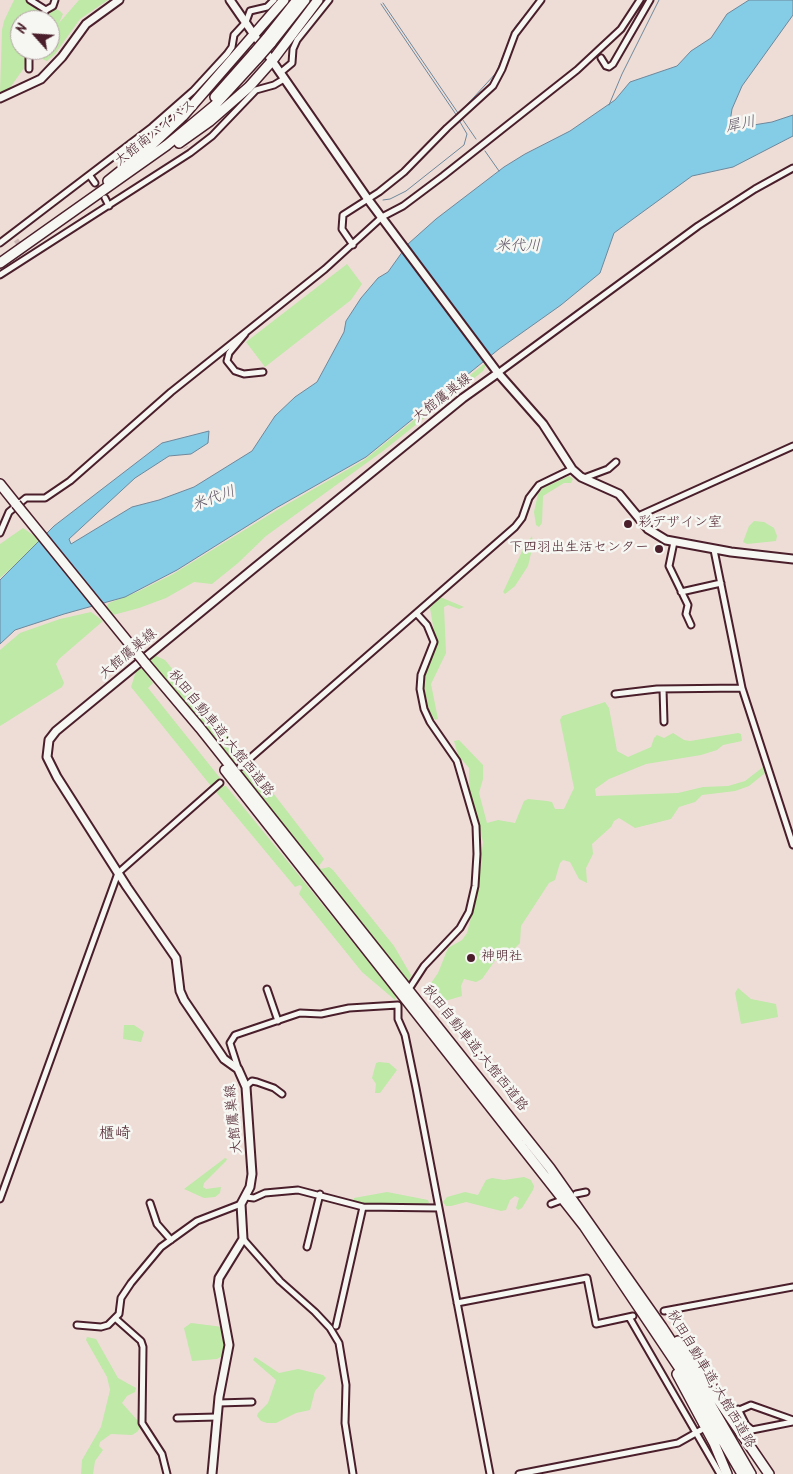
<!DOCTYPE html>
<meta charset="utf-8">
<style>
body{margin:0}
#map{position:relative;width:793px;height:1474px;overflow:hidden;background:#eeddd7;font-family:Kalam,sans-serif}
canvas{display:block}
.north{position:absolute;left:10px;top:10px;width:50px;height:50px;box-sizing:border-box;background:#f6f6f2;border:1px solid #b1a0a2;border-radius:50%;rotate:296deg;font-size:14px;font-weight:700;line-height:20px;text-align:center;color:#4a1f2b}
.north::after{content:'';display:block;margin:auto;width:18px;height:22px;background:#4a1f2b;clip-path:polygon(50% 0,100% 100%,50% 72%,0 100%)}
</style>
<div id="map">
<canvas width="793" height="1474"></canvas>
<div class="north">N</div>
</div>
<script>
const ctx = document.querySelector('canvas').getContext('2d');
ctx.lineJoin = 'round';
function paint(path, color) { ctx.fillStyle = color; ctx.fill(path, 'evenodd'); }
const poly = rows => new Path2D(rows.map(r => 'M' + r).join(''));
function stroke(path, color, width, dash) { ctx.strokeStyle = color; ctx.lineWidth = width; ctx.lineCap = dash ? 'butt' : 'round'; ctx.setLineDash(dash || []); ctx.stroke(path); }
function write(font, color, halo, rows, align = 'center') {
  ctx.font = font + ' Kalam,"Klee One",sans-serif'; ctx.lineWidth = 5; ctx.setLineDash([]); ctx.textBaseline = 'middle'; ctx.strokeStyle = halo; ctx.fillStyle = color; for (const [text, x, y, turn = 0] of rows) {
    ctx.save(); ctx.translate(x, y); ctx.rotate((+turn || 0) * Math.PI / 180); ctx.textAlign = isNaN(turn) ? turn : align; if (halo) ctx.strokeText(text, 0, 0); ctx.fillText(text, 0, 0); ctx.restore();
  }
}
paint(poly([
 [14,0,27,0,41,9,42,12,38,20,20,20,20,50,26,50,28,53,24,68,9,89,0,92,2,30,4,21],
 [79,0,108,0,80,19,55,54,47,61,42,59,40,56,43,50,50,50,52,38,50,38,50,20,42,20,46,14,56,9,60,11,63,14,59,23],
 [347,264,362,284,351,300,265,367,246,342],
 [484,364,486,365,483,371,383,451,266,536,238,563,212,584,194,582,166,598,139,608,113,615,107,611,106,607,109,603,137,592,173,574,277,510,364,460],
 [569,476,573,479,571,483,564,483,543,496,542,523,539,527,536,525,534,512,538,494,543,488],
 [754,521,764,522,774,528,777,536,776,541,747,544,743,542,749,526],
 [23,528,36,537,40,543,0,578,0,544],
 [532,536,533,545,528,566,515,586,505,594,503,592,505,588,523,549],
 [440,597,464,607,459,609,448,605,444,607,446,653,431,684,438,719,435,720,429,710,423,682,436,643,430,608],
 [91,612,103,621,59,659,56,664,64,683,62,687,0,726,0,650,20,633,60,619],
 [154,655,165,660,244,757,233,765,148,660],
 [141,667,153,683,148,688,220,778,211,786,131,687,136,671],
 [605,702,609,708,617,751,628,757,651,747,654,738,657,735,664,738,673,733,684,740,690,741,738,733,741,734,742,741,723,745,717,750,701,755,646,764,609,779,595,789,596,796,678,793,703,787,728,786,745,781,763,767,765,773,749,786,735,791,702,795,695,802,679,807,671,819,635,828,619,818,614,821,611,827,592,844,593,854,586,868,587,883,579,879,570,862,563,860,560,863,555,880,549,883,521,926,520,943,511,952,501,952,482,979,476,982,464,979,461,986,462,996,445,1001,437,999,431,992,429,986,438,973,448,948,462,940,467,933,477,895,483,842,469,790,469,768,458,755,454,741,459,740,483,765,483,779,479,793,487,823,498,820,515,823,524,801,528,799,547,801,552,802,555,809,564,809,574,788,560,720,562,716],
 [247,764,270,789,324,859,319,866,321,869,329,867,333,870,394,946,411,975,409,982,406,981,239,772],
 [223,786,226,786,293,868,396,996,395,1000,362,972,299,894,302,887,300,885,295,887,216,792],
 [738,988,751,999,776,1004,778,1017,741,1024,735,993],
 [124,1025,134,1025,144,1032,141,1042,123,1039],
 [379,1062,389,1063,397,1070,380,1093,375,1093,376,1084,372,1078,376,1063],
 [225,1158,227,1159,226,1161,204,1183,203,1187,206,1189,221,1187,220,1193,215,1197,204,1198,184,1189],
 [524,1177,531,1180,534,1186,533,1190,522,1208,518,1210,516,1208,519,1198,515,1196,510,1200,506,1210,501,1211,466,1202,451,1206,446,1206,443,1202,447,1197,465,1192,478,1195,486,1180,492,1178,504,1180],
 [387,1192,428,1200,429,1203,424,1206,352,1204,354,1198],
 [191,1323,223,1327,225,1350,222,1356,217,1359,192,1361,184,1328],
 [87,1337,96,1339,118,1378,136,1388,135,1392,127,1396,122,1403,138,1421,140,1428,137,1432,132,1435,111,1434,100,1442,99,1446,103,1450,95,1461,93,1474,81,1474,82,1460,101,1427,110,1390,107,1377,86,1340],
 [255,1357,279,1373,298,1369,323,1375,326,1378,315,1391,310,1410,296,1413,276,1423,267,1423,261,1421,257,1416,258,1413,268,1403,276,1380,253,1360]
]), '#bee9a6');
const water = poly([
 [749,0,793,0,793,15,742,86,732,109,730,122,735,128,772,122,793,115,793,136,733,167,692,176,633,219,614,233,600,273,561,305,499,349,366,457,276,508,177,570,125,597,64,614,15,630,0,644,0,580,54,526,162,443,209,431,208,443,191,454,169,456,135,478,69,539,71,544,132,507,159,500,194,487,252,451,275,416,295,397,317,382,344,332,346,321,361,298,378,278,388,272,408,244,436,219,504,167,525,154,570,131,615,100,630,82,677,66,691,51,711,38,727,14,749,0]
]);
paint(water, '#85cde6');
stroke(water, '#6d879b', 1);
stroke(poly([
 [383,3,458,113],
 [381,4,457,116],
 [609,105,622,74,659,0],
 [464,108,496,73,515,27,537,0],
 [463,120,476,139],
 [485,151,499,171],
 [383,200,390,199,406,191,464,145,467,134,460,122]
]), '#6d879b', 1);
stroke(poly([
 [169,122,186,148],
 [95,183,105,198],
 [16,240,23,250]
]), '#cdb7b5', 5, [5, 2.5]);
const street = poly([
 [30,0,46,10],
 [40,20,46,10,53,6,55,0],
 [601,58,606,66,609,67,613,64,650,0],
 [29,69,29,50],
 [280,73,292,63,293,49,297,40,329,0],
 [90,176,95,183],
 [105,198,109,206],
 [0,243,152,127,193,91,227,54,232,47,234,35,246,22,250,11,267,7,274,0],
 [353,245,342,229,343,215,379,192,404,172,447,128,493,86,502,69,515,34,541,0],
 [0,275,190,153,212,136,256,90,274,85,284,79],
 [245,334,229,353,227,361,235,371,244,374,263,372],
 [498,373,698,226,755,189,793,168],
 [584,478,608,469,616,462],
 [638,516,793,446],
 [0,533,9,512,26,498,45,498,70,481,171,392,325,269,382,217,403,206,443,176,577,70,621,29,640,0],
 [674,542,669,566,688,605,686,614,691,625],
 [714,550,742,688,793,845],
 [681,592,721,583],
 [663,689,664,722],
 [615,694,657,689,742,688],
 [240,767,515,527,522,518,529,498,539,485,572,469],
 [411,986,424,966,460,928,469,912,475,886,477,854,476,826,457,761,430,722,424,709,420,689,421,675,434,642,427,625,417,614],
 [267,989,278,1021],
 [238,1068,230,1043,235,1035,300,1013,321,1014,349,1008,398,1005,398,1019,405,1035,416,1088,490,1474],
 [246,1086,252,1081,257,1082,274,1088,282,1094],
 [576,1194,586,1192],
 [246,1197,254,1198,265,1193,298,1190,363,1207,439,1208],
 [0,1199,118,873,220,783],
 [150,1203,157,1224,171,1240],
 [551,1204,559,1201],
 [243,1239,280,1281,315,1312,330,1328,339,1343,346,1385,345,1423,353,1474],
 [307,1247,320,1194],
 [457,1303,587,1278,596,1324,633,1316],
 [664,1311,793,1287],
 [629,1317,720,1474],
 [115,1318,141,1341,143,1347,142,1423,162,1454,167,1474],
 [77,1325,101,1327,108,1325,119,1314,121,1298,131,1283,161,1247,197,1221,241,1204],
 [336,1326,363,1207],
 [218,1403,252,1402],
 [738,1409,746,1425,752,1430,793,1422],
 [730,1414,751,1405,793,1420],
 [177,1418,217,1417],
 [519,1474,678,1443,701,1430]
]);
const secondary = poly([
 [230,0,367,198,498,373,543,424,572,469,581,477,619,494,648,529,666,540,731,552,793,559],
 [0,98,41,79,62,57,86,24,119,0],
 [212,1474,219,1397,229,1345,218,1286,219,1278,243,1239,241,1204,250,1187,252,1174,246,1087,238,1069,224,1059,184,1000,180,991,176,958,127,887,57,777,47,757,49,740,56,731,253,569,463,398,498,373]
]);
const highway = poly([
 [266,39,297,0],
 [271,43,305,0],
 [215,97,254,53],
 [179,143,210,121,249,87,272,61,318,0],
 [108,181,143,153,183,116,284,0],
 [0,263,167,145,215,105,258,58],
 [0,484,16,504],
 [145,663,200,728,550,1168,662,1327,694,1376,751,1474],
 [225,770,584,1226,688,1381,742,1474],
 [678,1341,769,1474],
 [677,1374,714,1443,727,1474]
]);
stroke(street, '#4a1f2b', 9);
stroke(secondary, '#4a1f2b', 11);
stroke(highway, '#4a1f2b', 12);
stroke(street, '#f6f6f2', 5);
stroke(secondary, '#f6f6f2', 7);
stroke(highway, '#f6f6f2', 9);
const highwayBridge = poly([
 [254,53,266,39],
 [258,58,271,43],
 [16,504,145,663]
]);
stroke(highwayBridge, '#4a1f2b', 12, []);
stroke(highwayBridge, '#f6f6f2', 9);
for (const [x, y, r, color] of [
 [628,524,5,"#4a1f2b"],
 [659,549,5,"#4a1f2b"],
 [471,958,5,"#4a1f2b"]
]) { const dot = new Path2D(); dot.arc(x, y, r, 0, 2 * Math.PI); ctx.fillStyle = color; ctx.fill(dot); stroke(dot, '#f6f6f2', 2); }
write('14px', '#4a1f2b', '#f6f6f2', [
 ["大館南バイパス",156,134,-38],
 ["大館鷹巣線",443,399,-38],
 ["大館鷹巣線",129,655,-40],
 ["秋田自動車道;大館西道路",220,734,51],
 ["秋田自動車道;大館西道路",474,1049,51],
 ["大館鷹巣線",235,1119,-96],
 ["秋田自動車道;大館西道路",710,1380,59]
]);
write('14px', '#4a1f2b', '#f6f6f2', [
 ["彩デザイン室",638,524],
 ["下四羽出生活センター",649,549,"right"],
 ["神明社",481,958]
], 'left');
write('italic 15px', '#5c5363', '#f6f6f2', [
 ["犀川",741,126,-12],
 ["米代川",518,247],
 ["米代川",214,500,-20]
]);
write('16px', '#4a1f2b', '#f6f6f2', [
 ["櫃崎",115,1135]
]);
</script>
